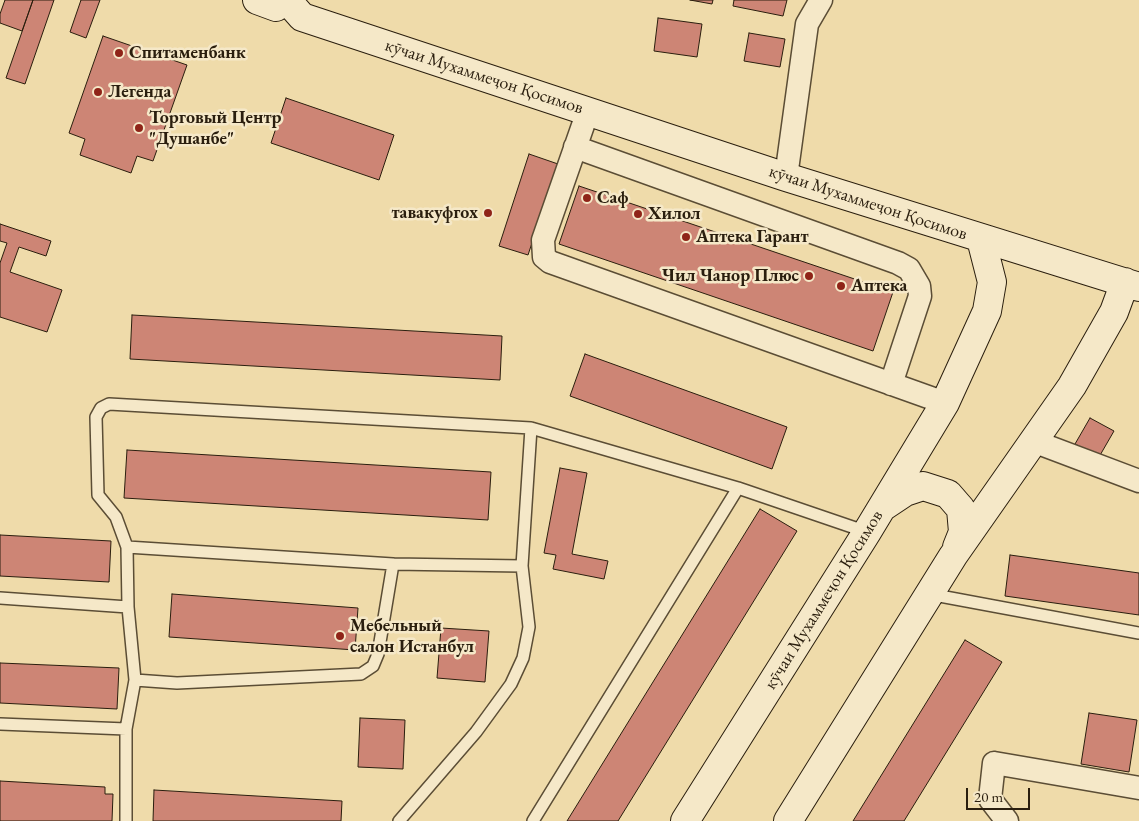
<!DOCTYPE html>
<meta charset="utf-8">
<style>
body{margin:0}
#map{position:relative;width:1139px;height:821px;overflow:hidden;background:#efdbaa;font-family:"EB Garamond",serif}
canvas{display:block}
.scale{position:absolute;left:966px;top:788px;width:64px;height:22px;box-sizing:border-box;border:2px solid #2a1e0e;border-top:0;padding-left:6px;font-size:15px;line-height:18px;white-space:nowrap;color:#2a1e0e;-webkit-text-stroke:4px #f5e8c8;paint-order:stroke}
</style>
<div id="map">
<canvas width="1139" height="821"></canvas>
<div class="scale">20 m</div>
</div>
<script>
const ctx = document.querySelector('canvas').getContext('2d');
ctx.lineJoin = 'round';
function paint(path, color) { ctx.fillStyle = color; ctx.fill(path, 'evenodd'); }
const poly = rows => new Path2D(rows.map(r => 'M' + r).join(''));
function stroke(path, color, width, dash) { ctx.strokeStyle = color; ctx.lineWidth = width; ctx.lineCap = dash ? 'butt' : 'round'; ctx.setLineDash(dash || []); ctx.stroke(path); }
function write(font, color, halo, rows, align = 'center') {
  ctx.font = font + ' "EB Garamond",serif'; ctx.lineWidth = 5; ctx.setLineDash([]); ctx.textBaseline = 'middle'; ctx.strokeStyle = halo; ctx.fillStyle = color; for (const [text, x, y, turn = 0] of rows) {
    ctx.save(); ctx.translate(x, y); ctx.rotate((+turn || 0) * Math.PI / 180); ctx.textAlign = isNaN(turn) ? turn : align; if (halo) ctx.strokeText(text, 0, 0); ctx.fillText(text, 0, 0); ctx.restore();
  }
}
const building = poly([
 [5,0,33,0,22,31,0,23,0,14,5,0],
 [33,0,54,0,25,84,6,78,33,0],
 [81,0,100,0,86,38,70,32,81,0],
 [690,0,713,0,712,4,690,0],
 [734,0,787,0,783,16,733,6,734,0],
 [658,18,702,24,697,57,654,51,658,18],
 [749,33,785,39,780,67,744,61,749,33],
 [103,36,187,65,153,161,137,156,131,173,80,155,85,139,69,133,103,36],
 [286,98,394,135,379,180,271,143,286,98],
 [529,154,558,164,528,255,499,246,529,154],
 [579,186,893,292,873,351,559,244,579,186],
 [0,224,51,241,46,256,19,247,10,272,62,290,47,332,0,317,0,263,7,243,0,241,0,224],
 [132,315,502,336,500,380,130,359,132,315],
 [585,354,787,427,772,469,570,396,585,354],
 [1090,418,1114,431,1099,457,1075,444,1090,418],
 [127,450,491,472,488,520,124,498,127,450],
 [560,468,587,473,572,554,608,561,604,579,553,569,556,555,544,553,560,468],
 [760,509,797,531,618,821,567,821,760,509],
 [0,535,111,541,109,582,0,576,0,535],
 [1010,555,1139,573,1139,615,1005,596,1010,555],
 [172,594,358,608,355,650,169,637,172,594],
 [441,628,489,631,485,682,437,678,441,628],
 [965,640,1002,662,904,821,853,821,965,640],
 [0,663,119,668,117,709,0,703,0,663],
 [1089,713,1137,720,1129,772,1081,764,1089,713],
 [360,718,405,720,403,769,358,767,360,718],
 [0,781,105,787,105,794,113,794,112,821,0,821,0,781],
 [154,790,342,801,341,821,153,821,154,790]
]);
paint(building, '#cd8575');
stroke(building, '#2a1e0e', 1);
const lane = poly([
 [127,547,393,564,522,566],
 [929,594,1139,633],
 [0,598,128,607],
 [135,680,177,683,361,674,373,666,378,654,393,564],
 [0,724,126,729],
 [126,821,126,729,135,680,128,607,127,547,116,517,98,495,96,417,101,408,109,404,531,428,738,488],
 [399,821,476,732,511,684,523,658,529,627,522,566,531,428],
 [533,821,738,488,867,532]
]);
const street = poly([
 [588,111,543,240,544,257,550,262,945,403],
 [575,147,898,263,909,269,919,286,920,296,891,384],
 [786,177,807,24,821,0],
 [1033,441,1139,481],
 [1007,821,990,799,994,763,1139,788]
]);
const secondary = poly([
 [257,0,276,7],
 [287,0,302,17,786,177,1139,287],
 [884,506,905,492,923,486,948,494,961,509,963,532,957,547],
 [685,821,867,532,945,403,987,311,992,282,981,239],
 [788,821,953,556,1072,386,1114,312,1125,282]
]);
stroke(lane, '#5b4d35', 14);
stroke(street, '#5b4d35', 25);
stroke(secondary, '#2a1e0e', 30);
stroke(lane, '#f5e8c8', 11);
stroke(street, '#f5e8c8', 22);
stroke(secondary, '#f5e8c8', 28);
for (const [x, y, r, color] of [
 [119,53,5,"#8f2418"],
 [98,92,5,"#8f2418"],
 [139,128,5,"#8f2418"],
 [587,198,5,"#8f2418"],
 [488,213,5,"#8f2418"],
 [638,214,5,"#8f2418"],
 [686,237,5,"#8f2418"],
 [809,276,5,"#8f2418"],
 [841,286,5,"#8f2418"],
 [340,636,5,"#8f2418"]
]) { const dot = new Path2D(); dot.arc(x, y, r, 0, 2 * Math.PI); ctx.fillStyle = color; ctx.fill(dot); stroke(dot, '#f5e8c8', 2); }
write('bold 18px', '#2a1e0e', '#f5e8c8', [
 ["Спитаменбанк",129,53],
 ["Легенда",108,92],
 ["Торговый Центр",149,118],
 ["\"Душанбе\"",149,139],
 ["Саф",597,198],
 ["тавакуфгох",478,213,"right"],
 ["Хилол",648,214],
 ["Аптека Гарант",696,237],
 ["Чил Чанор Плюс",799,276,"right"],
 ["Аптека",851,286],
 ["Мебельный",350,626],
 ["салон Истанбул",350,647]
], 'left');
write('18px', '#2a1e0e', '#f5e8c8', [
 ["кӯчаи Мухаммеҷон Қосимов",484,77,18],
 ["кӯчаи Мухаммеҷон Қосимов",868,203,18],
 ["кӯчаи Мухаммеҷон Қосимов",824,600,-58]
]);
</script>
